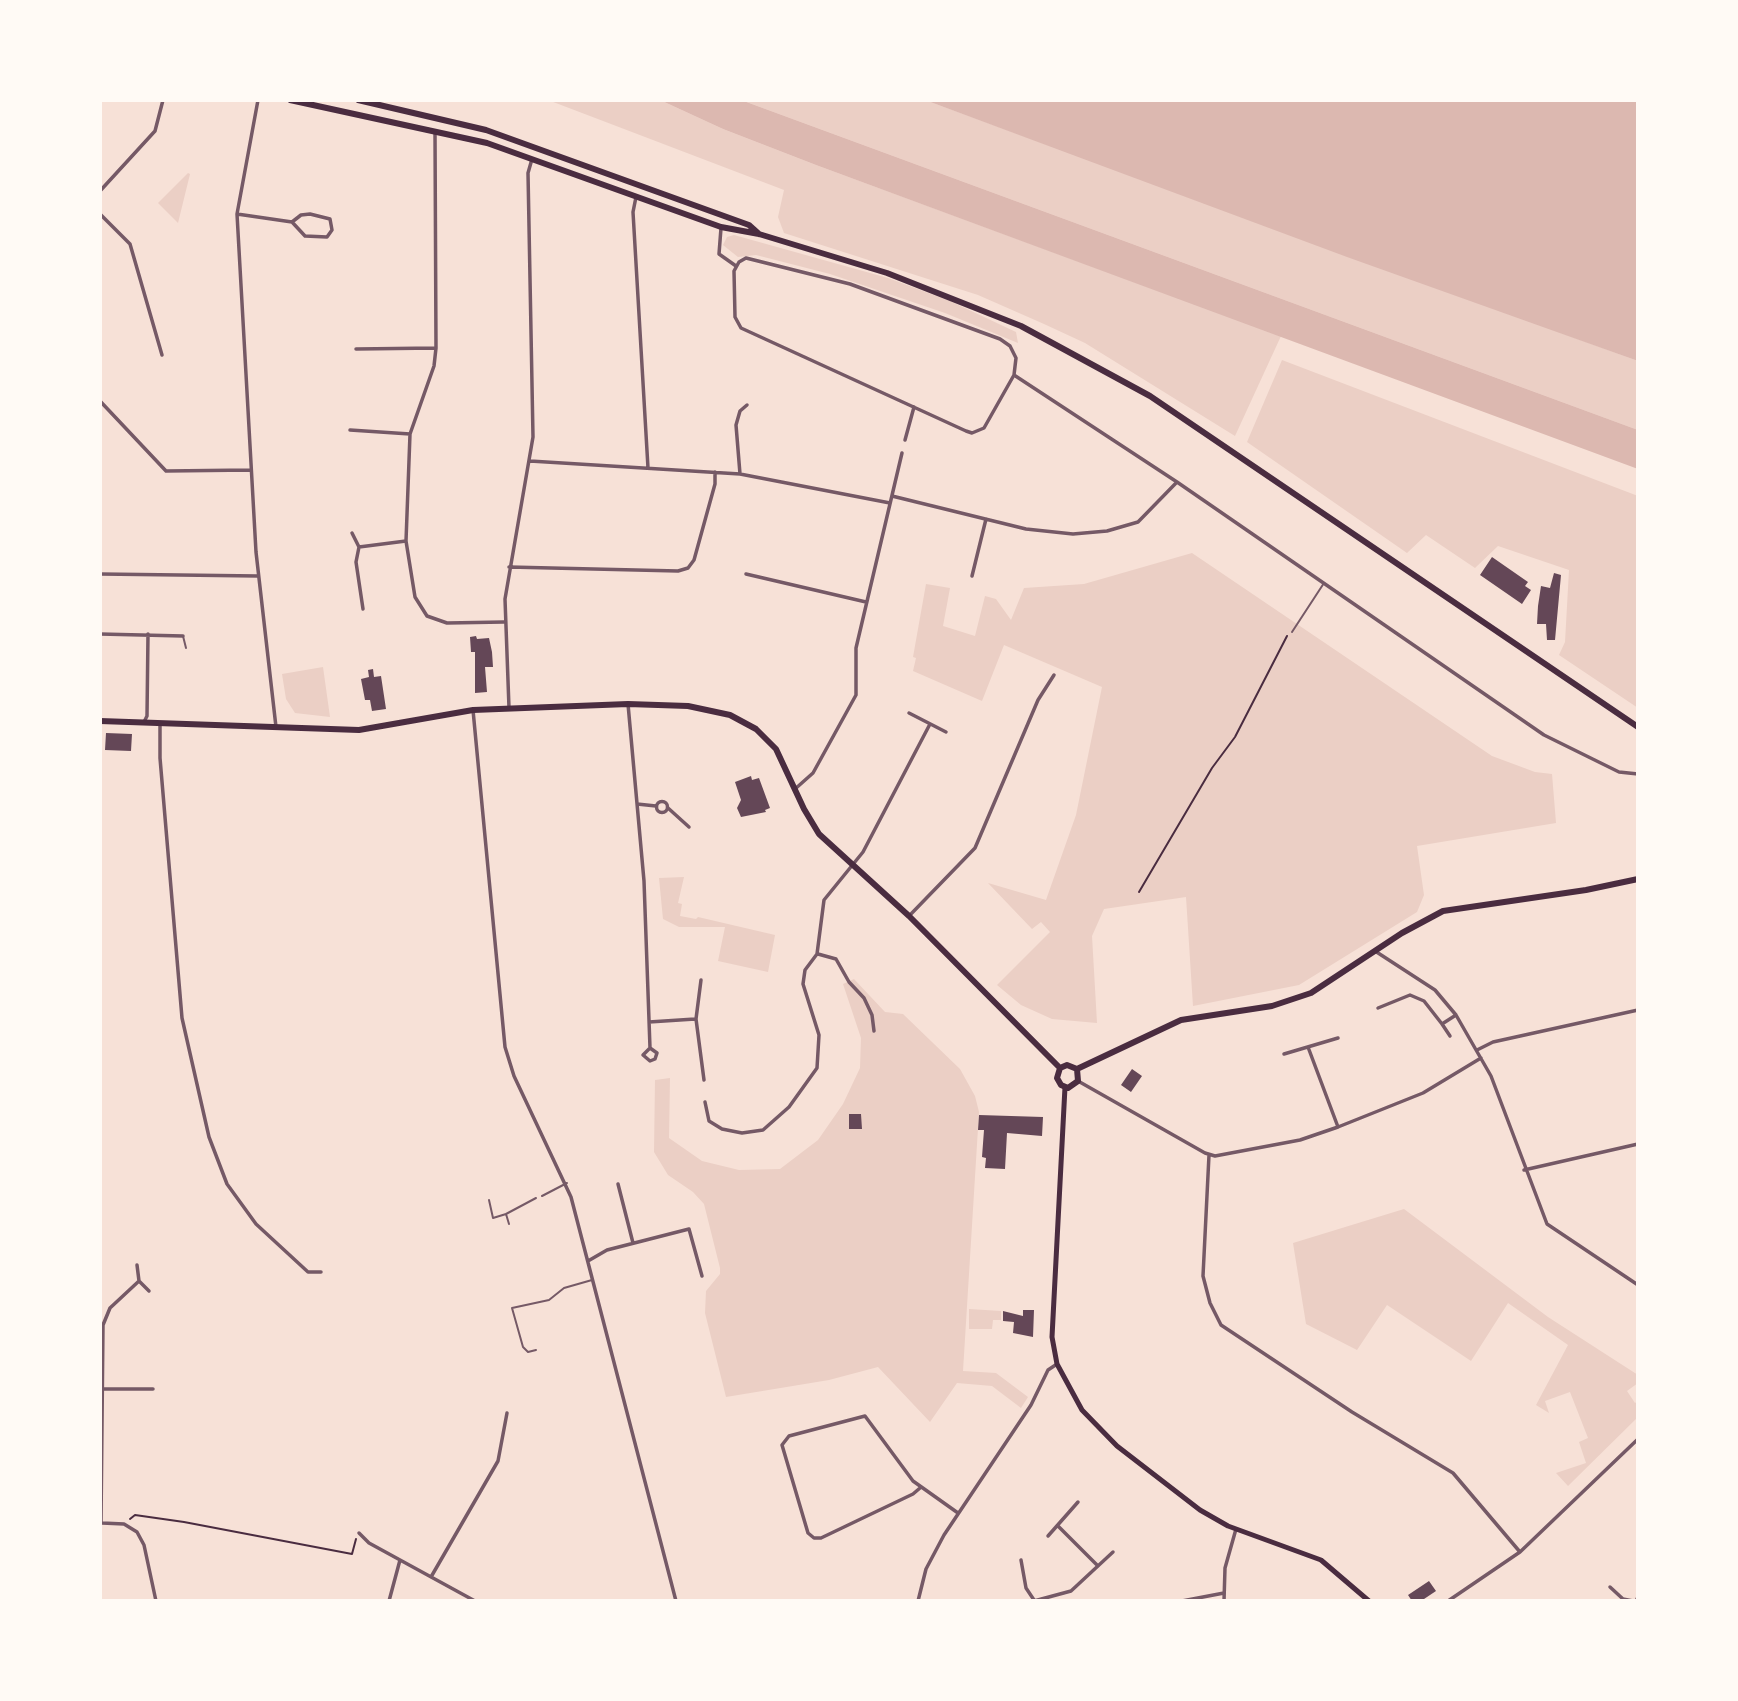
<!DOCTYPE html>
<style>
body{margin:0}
#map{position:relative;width:1738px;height:1701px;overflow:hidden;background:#f7e1d7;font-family:Overpass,sans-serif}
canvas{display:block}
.frame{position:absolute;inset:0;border:102px solid #fffaf5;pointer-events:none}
</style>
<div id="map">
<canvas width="1738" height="1701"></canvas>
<div class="frame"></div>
</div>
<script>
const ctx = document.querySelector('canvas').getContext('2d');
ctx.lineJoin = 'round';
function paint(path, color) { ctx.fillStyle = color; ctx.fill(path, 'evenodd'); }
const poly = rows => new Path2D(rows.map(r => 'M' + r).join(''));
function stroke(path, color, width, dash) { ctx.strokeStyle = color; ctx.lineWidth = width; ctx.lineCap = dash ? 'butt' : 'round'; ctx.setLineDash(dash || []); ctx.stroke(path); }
paint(poly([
 [548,100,660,100,723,129,816,165,1281,336,1235,436,1085,343,1044,324,978,295,784,233,778,217,784,190],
 [741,100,925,100,1638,361,1638,430],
 [188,173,190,174,178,223,158,203],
 [734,235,888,278,950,301,1016,332,1018,343,945,313,830,274,756,255,738,257,723,245,727,237],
 [1282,360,1638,496,1638,708,1559,655,1565,642,1569,570,1498,546,1475,568,1426,535,1407,553,1247,442],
 [1192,553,1492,756,1535,772,1552,774,1556,823,1417,846,1424,895,1417,912,1299,985,1193,1006,1186,897,1104,909,1092,936,1097,1023,1052,1019,1021,1005,997,985,1050,932,1041,922,1032,929,988,883,1046,900,1076,815,1102,687,1004,645,982,701,913,671,916,658,913,657,926,584,950,588,943,626,975,636,985,596,996,599,1011,620,1024,588,1084,584],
 [323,667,330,717,295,713,286,699,282,674],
 [684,877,678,903,682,904,680,916,696,919,698,917,775,935,768,972,718,961,725,927,679,927,663,919,659,878],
 [854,979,885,1012,903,1014,960,1069,975,1096,979,1112,963,1371,996,1373,1028,1397,1021,1408,992,1386,957,1383,930,1422,878,1367,829,1380,726,1397,705,1313,706,1291,720,1274,720,1268,704,1204,693,1192,668,1175,654,1152,655,1080,670,1078,669,1138,702,1161,739,1170,780,1169,818,1140,843,1104,860,1068,861,1038,843,984],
 [1404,1209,1548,1317,1638,1375,1638,1383,1627,1391,1635,1403,1638,1401,1638,1417,1568,1486,1556,1473,1586,1463,1579,1442,1588,1438,1570,1392,1545,1401,1549,1413,1536,1405,1568,1345,1508,1303,1471,1361,1387,1305,1357,1350,1306,1324,1293,1243],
 [969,1309,1001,1311,1001,1320,993,1320,992,1329,969,1329]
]), '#ebcfc5');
paint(poly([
 [660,100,741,100,1638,430,1638,469,816,165,723,129],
 [925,100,1638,100,1638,361,1347,257]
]), '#dcb8b0');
paint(poly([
 [1492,557,1528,582,1525,586,1531,590,1522,604,1480,575],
 [1554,573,1561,575,1555,640,1547,640,1546,624,1537,624,1538,606,1541,586,1550,588],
 [476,636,477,639,489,638,492,652,493,667,485,667,487,692,475,693,475,652,471,652,470,637],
 [373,669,374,677,381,676,386,709,372,711,370,700,365,700,361,679,369,677,368,670],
 [106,733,132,734,131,751,105,750],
 [751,776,752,780,759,778,770,808,765,810,766,812,741,817,737,808,741,800,735,782],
 [1132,1069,1142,1076,1131,1092,1121,1085],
 [849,1114,861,1114,862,1129,849,1129],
 [979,1115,1043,1117,1042,1136,1007,1133,1005,1169,985,1168,986,1158,982,1157,984,1130,978,1130],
 [1023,1310,1034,1310,1033,1337,1013,1333,1014,1322,1003,1321,1003,1311,1023,1316],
 [1429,1581,1436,1591,1421,1601,1412,1601,1408,1595]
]), '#644757');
stroke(poly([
 [1139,892,1212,768,1235,737,1287,636],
 [130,1519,135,1515,184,1522,352,1554,356,1539]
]), '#4a2c40', 2);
stroke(poly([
 [1292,632,1324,583],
 [183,636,186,648],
 [542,1196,567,1183],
 [489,1200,493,1218,506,1214,509,1224],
 [506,1214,536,1198],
 [536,1350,528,1352,523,1347,512,1308,549,1300,564,1288,592,1280]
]), '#755966', 2);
stroke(poly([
 [258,100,237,214,256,552,276,727],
 [435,132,436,348,434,366,410,434,406,541,415,597,427,616,447,623,504,622],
 [100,191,155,131,163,100],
 [636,197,633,212,648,468],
 [100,214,130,244,162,355],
 [237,214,292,222,305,236,327,237,332,230,330,219,310,214,301,215,292,222],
 [721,228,719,254,736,266],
 [746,258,850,284,1000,339,1010,346,1016,358,1014,375,984,428,972,433,966,431,741,328,735,317,734,271,739,262,746,258],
 [356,349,436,348],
 [1014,375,1177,482,1544,735,1619,772,1638,774],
 [100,401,166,471,251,470],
 [350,430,410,434],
 [905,440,914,407],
 [530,461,740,474,890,503],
 [740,474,736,425,740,411,747,405],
 [892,496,1026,529,1073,534,1107,531,1138,522,1177,482],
 [352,533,359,547],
 [509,567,678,571,688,568,694,560,715,484,715,472],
 [100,574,258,576],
 [746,574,866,602],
 [972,576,986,519],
 [363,609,356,562,359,547,406,541],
 [100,634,183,636],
 [628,704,644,881,650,1048,643,1055,650,1061,655,1059,657,1053,650,1048],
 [509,708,505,599,533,437,528,173,532,159],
 [473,710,505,1047,514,1076,571,1197,676,1601],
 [909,713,946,732],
 [144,722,147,716,148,634],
 [160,725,160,758,182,1018,209,1137,227,1184,256,1224,308,1272,321,1272],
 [795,789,813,773,856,695,856,648,902,453],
 '656.5 807a5.5 5.5 0 1 1 11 0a5.5 5.5 0 1 1-11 0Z',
 [637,804,656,806],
 [668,808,689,827],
 [910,915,975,848,1038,700,1054,675],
 [1375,951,1435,990,1456,1015,1491,1076,1547,1224,1638,1285],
 [818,954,836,959,849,982,864,998,872,1015,874,1031],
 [701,980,696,1019,704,1080],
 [1378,1008,1410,995,1424,1001,1442,1024,1456,1015],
 [649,1022,695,1019],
 [1442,1024,1450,1036],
 [1308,1047,1338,1127],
 [1477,1050,1493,1042,1638,1010],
 [1284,1054,1338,1038],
 [1078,1081,1205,1153,1215,1156,1300,1140,1338,1127,1423,1093,1481,1058],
 [705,1102,709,1121,722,1129,742,1133,763,1130,789,1107,817,1068,819,1035,803,984,805,970,817,954,824,900,863,852,930,724],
 [1209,1155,1203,1276,1210,1303,1221,1325,1352,1412,1453,1473,1520,1552],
 [1524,1170,1638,1144],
 [618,1184,633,1243],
 [588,1261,607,1250,689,1229,702,1276],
 [137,1265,139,1281,149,1291],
 [103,1389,153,1389],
 [920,1488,913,1494,821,1538,814,1538,808,1533,782,1445,789,1436,865,1416,913,1481,958,1513],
 [101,1523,103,1325,110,1308,139,1281],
 [102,1523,124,1524,137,1532,144,1545,156,1601],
 [1058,1526,1098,1566],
 [359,1533,369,1543,475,1601],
 [1048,1536,1078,1502],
 [1021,1560,1026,1588,1034,1600],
 [431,1577,498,1461,507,1413],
 [1610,1587,1623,1599,1633,1601],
 [389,1601,400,1560],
 [918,1601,926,1569,944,1535,1031,1405,1048,1370,1057,1364],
 [1034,1601,1071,1591,1113,1552],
 [1182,1601,1224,1593],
 [1224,1601,1225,1568,1236,1529],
 [1448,1601,1520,1552,1638,1439],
 [1636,1601,1638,1597]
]), '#755966', 3.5);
stroke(poly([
 [1065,1087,1052,1337,1057,1364,1082,1410,1117,1446,1200,1510,1228,1526,1321,1560,1369,1601]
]), '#4a2c40', 5);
stroke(poly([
 [290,100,487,143,721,227,759,234,887,273,1021,326,1150,396,1638,727],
 [358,100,486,130,749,225,759,234],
 [100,721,359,730,473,710,628,704,688,706,730,715,756,729,776,749,804,809,819,834,909,916,1060,1068],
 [1060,1068,1057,1078,1061,1085,1068,1088,1078,1081,1077,1069],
 [1060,1068,1067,1065,1077,1069],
 [1077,1069,1181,1020,1272,1006,1311,993,1402,933,1443,911,1586,890,1638,879]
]), '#4a2c40', 6);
</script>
